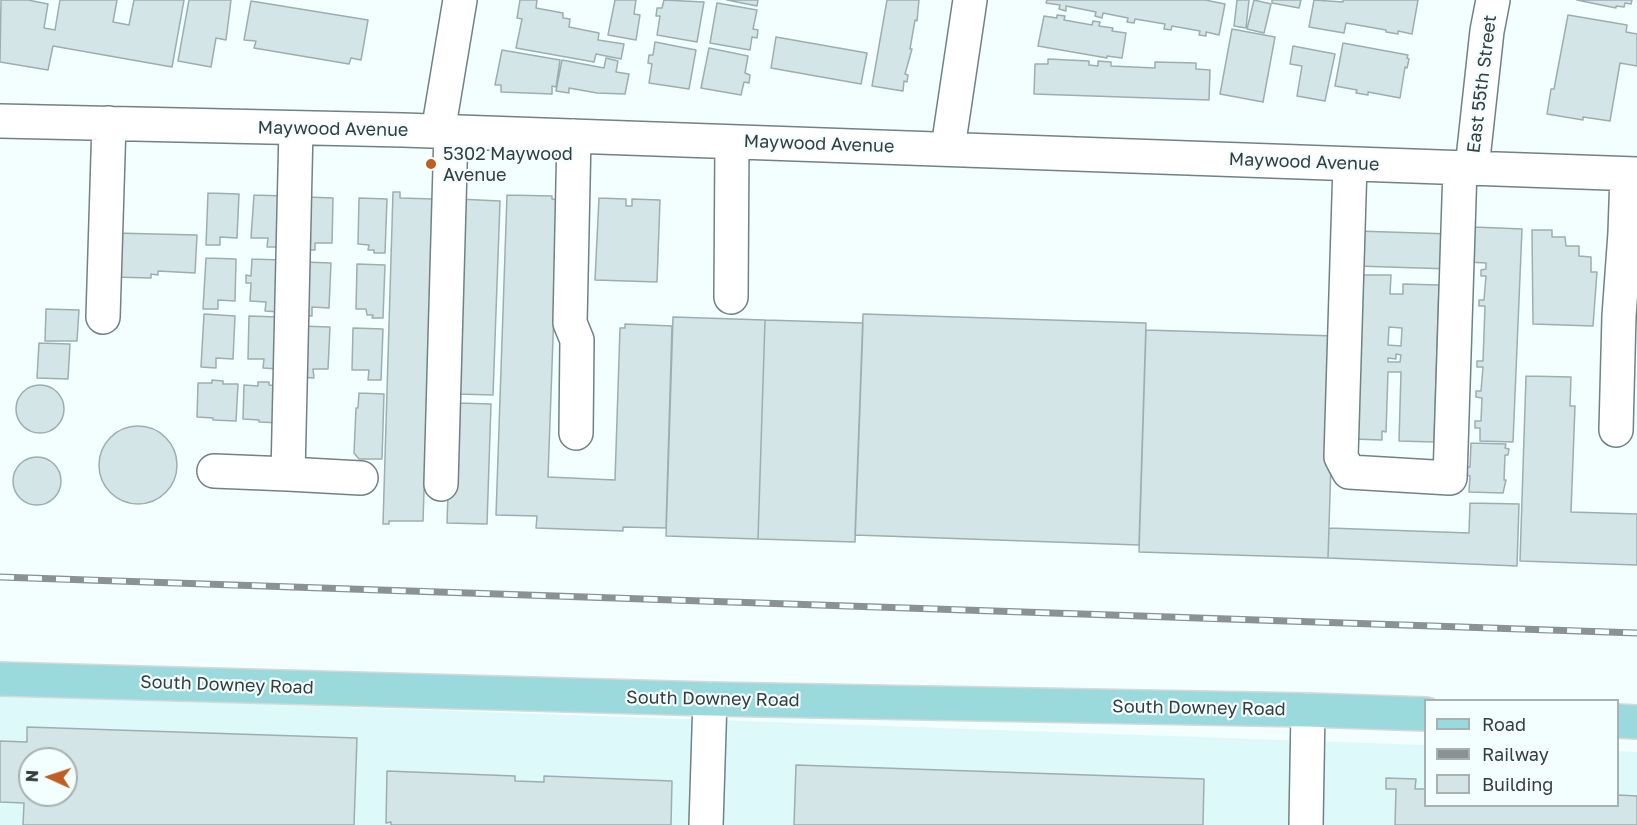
<!DOCTYPE html>
<style>
body{margin:0}
#map{position:relative;width:1637px;height:825px;overflow:hidden;background:#f3feff;font-family:"Golos Text",sans-serif}
canvas{display:block}
.legend{position:absolute;left:1424px;top:699px;width:195px;height:108px;box-sizing:border-box;background:#f3feff;border:2px solid #a7b1b1;margin:0;padding:8px 10px;list-style:none;font-size:18px;color:#363d3d}
.legend li{display:flex;align-items:center;gap:12px;height:30px}
.legend b{width:30px;border:2px solid #a7b1b1}
.north{position:absolute;left:18px;top:747px;width:60px;height:60px;box-sizing:border-box;background:#f3feff;border:2px solid #a7b1b1;border-radius:50%;rotate:273deg;font-size:16px;font-weight:700;line-height:24px;text-align:center;color:#363d3d}
.north::after{content:'';display:block;margin:auto;width:21px;height:27px;background:#c05f1f;clip-path:polygon(50% 0,100% 100%,50% 72%,0 100%)}
</style>
<div id="map">
<canvas width="1637" height="825"></canvas>
<ul class="legend">
<li><b style="height:8px;background:#9adadd"></b>Road</li>
<li><b style="height:8px;background:#8a9293"></b>Railway</li>
<li><b style="height:16px;background:#d3e5e6"></b>Building</li>
</ul>
<div class="north">N</div>
</div>
<script>
const ctx = document.querySelector('canvas').getContext('2d');
ctx.lineJoin = 'round';
function paint(path, color) { ctx.fillStyle = color; ctx.fill(path, 'evenodd'); }
const poly = rows => new Path2D(rows.map(r => 'M' + r).join(''));
function stroke(path, color, width, dash) { ctx.strokeStyle = color; ctx.lineWidth = width; ctx.lineCap = dash ? 'butt' : 'round'; ctx.setLineDash(dash || []); ctx.stroke(path); }
function write(font, color, halo, rows, align = 'center') {
  ctx.font = font + ' "Golos Text",sans-serif'; ctx.lineWidth = 4.5; ctx.setLineDash([]); ctx.textBaseline = 'middle'; ctx.strokeStyle = halo; ctx.fillStyle = color; for (const [text, x, y, turn = 0] of rows) {
    ctx.save(); ctx.translate(x, y); ctx.rotate((+turn || 0) * Math.PI / 180); ctx.textAlign = isNaN(turn) ? turn : align; if (halo) ctx.strokeText(text, 0, 0); ctx.fillText(text, 0, 0); ctx.restore();
  }
}
paint(poly([
 [0,695,1425,745,1426,806,1618,806,1618,751,1637,752,1637,825,0,825],
 [30,759,66,759,66,795,30,795]
]), '#ddf9fa');
const building = poly([
 [1,0,28,0,48,4,44,28,55,30,60,0,117,0,113,22,129,25,134,0,184,0,172,67,53,46,48,70,0,62,1,0],
 [189,0,231,0,226,40,216,38,211,67,178,61,189,0],
 [520,0,537,0,536,8,563,13,563,18,570,19,569,27,599,33,598,40,624,44,621,59,596,54,594,62,516,48,522,19,517,18,520,0],
 [615,0,636,0,634,14,640,15,636,40,608,35,615,0],
 [664,0,704,2,697,42,657,35,660,16,656,16,657,8,662,8,664,0],
 [727,0,758,0,757,6,727,0],
 [887,0,919,0,917,21,915,20,910,49,912,49,905,74,908,75,907,82,904,81,903,91,872,86,887,0],
 [1047,0,1205,0,1225,4,1219,35,1206,32,1206,36,1199,35,1200,31,1172,26,1171,30,1164,29,1165,24,1135,19,1134,23,1127,22,1128,18,1103,13,1102,18,1095,16,1096,12,1066,6,1066,11,1059,9,1060,5,1046,3,1047,0],
 [1237,0,1249,0,1246,28,1234,26,1237,0],
 [1254,0,1271,4,1264,33,1247,29,1254,0],
 [1272,0,1301,0,1299,8,1272,3,1272,0],
 [1314,0,1343,2,1343,0,1418,0,1412,34,1398,31,1398,34,1386,32,1386,30,1346,23,1344,33,1309,27,1314,0],
 [1577,0,1632,0,1631,4,1625,3,1624,7,1616,6,1616,8,1577,0],
 [251,1,368,20,361,60,351,58,349,64,254,48,256,41,244,40,251,1],
 [717,3,757,10,753,29,758,30,757,38,752,37,750,50,710,43,717,3],
 [1057,15,1065,16,1064,20,1092,25,1093,21,1100,22,1099,26,1113,28,1112,31,1126,33,1122,58,1107,56,1107,58,1038,46,1044,16,1057,18,1057,15],
 [1568,15,1627,25,1626,32,1637,34,1637,66,1620,63,1610,121,1583,117,1583,120,1547,114,1551,89,1554,89,1568,15],
 [1232,29,1275,37,1263,102,1220,94,1232,29],
 [776,37,867,53,861,84,771,68,776,37],
 [655,42,696,50,689,89,649,83,652,64,648,63,649,55,653,55,655,42],
 [1343,43,1408,55,1407,58,1409,59,1407,68,1405,67,1400,98,1368,92,1368,95,1356,93,1357,90,1335,86,1343,43],
 [1293,46,1335,54,1325,101,1297,96,1302,66,1290,64,1293,46],
 [709,48,748,56,745,73,750,75,749,83,744,82,741,95,701,88,709,48],
 [502,50,560,60,556,87,552,86,552,94,501,92,501,85,495,85,502,50],
 [606,58,618,61,616,72,629,74,625,94,597,93,569,88,569,93,556,91,562,60,604,68,606,58],
 [1048,59,1089,61,1089,65,1098,66,1098,61,1111,62,1111,66,1155,68,1155,62,1196,63,1196,69,1210,70,1209,100,1034,94,1035,64,1048,64,1048,59],
 [393,192,400,192,400,198,434,199,423,521,389,521,389,524,383,524,393,192],
 [208,193,239,194,237,238,220,237,220,245,206,245,208,193],
 [254,195,284,196,282,247,267,247,268,238,251,238,254,195],
 [507,195,552,196,552,199,558,200,548,477,615,480,620,328,625,328,625,324,672,326,666,528,623,527,623,531,536,528,537,516,496,515,507,195],
 [306,197,333,198,332,243,315,243,315,250,304,250,306,197],
 [359,198,387,199,385,253,374,253,374,250,368,250,369,245,358,244,359,198],
 [599,198,626,199,626,206,632,206,632,199,660,200,657,282,595,280,599,198],
 [458,199,500,201,493,395,458,394,458,199],
 [1474,227,1522,229,1513,442,1480,441,1480,428,1475,428,1475,421,1481,421,1482,398,1476,397,1476,391,1481,391,1483,367,1477,367,1477,361,1483,361,1485,306,1479,306,1479,300,1484,300,1486,276,1481,276,1481,270,1486,269,1486,263,1468,262,1474,227],
 [1532,230,1552,230,1552,237,1565,237,1566,246,1579,246,1579,256,1591,257,1591,272,1597,272,1593,326,1533,324,1532,230],
 [1357,231,1451,234,1451,269,1356,266,1357,231],
 [114,233,197,235,195,273,158,271,158,275,151,274,151,278,113,277,114,233],
 [206,258,236,259,235,301,218,300,218,309,203,309,206,258],
 [252,259,281,260,279,312,265,311,266,302,250,301,251,283,246,283,246,275,251,276,252,259],
 [303,262,331,263,329,308,312,307,312,316,301,315,303,262],
 [357,264,385,265,383,318,372,318,373,315,367,315,366,309,356,309,357,264],
 [1355,275,1391,275,1390,294,1403,294,1403,284,1439,285,1434,442,1399,441,1401,372,1388,372,1386,432,1382,431,1382,440,1353,439,1355,275],
 [1389,327,1402,328,1401,346,1388,345,1389,327],
 [1396,354,1401,355,1400,362,1388,362,1388,358,1396,359,1396,354],
 [46,309,79,310,77,341,45,341,46,309],
 [204,314,235,316,233,359,216,358,216,368,201,367,204,314],
 [863,314,1146,323,1139,545,855,535,863,314],
 [249,316,279,317,278,369,263,368,264,359,248,359,249,316],
 [673,317,765,320,758,539,666,536,673,317],
 [765,320,863,323,855,542,758,539,765,320],
 [299,326,330,327,328,369,313,369,314,378,298,377,299,326],
 [353,328,383,329,381,380,368,380,369,370,352,370,353,328],
 [1146,330,1335,336,1328,558,1139,552,1146,330],
 [39,343,70,344,68,379,37,378,39,343],
 [1526,376,1571,377,1570,406,1575,406,1571,512,1637,514,1637,565,1520,561,1526,376],
 [212,380,223,381,223,384,238,384,236,421,213,420,213,418,197,417,198,383,212,383,212,380],
 [258,382,269,382,269,385,284,386,282,423,259,422,259,420,243,419,244,385,258,386,258,382],
 '16 409a24 24 0 1 1 48 0a24 24 0 1 1-48 0Z',
 [359,393,384,394,382,459,359,459,354,453,356,408,358,408,359,393],
 [457,403,491,404,487,524,447,523,451,405,457,403],
 '99 465a39 39 0 1 1 78 0a39 39 0 1 1-78 0Z',
 [1471,443,1506,444,1505,448,1509,449,1508,455,1505,455,1504,480,1506,480,1503,493,1469,492,1470,476,1466,475,1467,467,1470,467,1471,443],
 '13 481a24 24 0 1 1 48 0a24 24 0 1 1-48 0Z',
 [1470,503,1519,504,1517,566,1328,558,1329,528,1469,533,1470,503],
 [27,727,357,738,354,825,23,825,24,803,0,802,0,741,27,742,27,727],
 [30,759,66,759,66,795,30,795,30,759],
 [796,765,1204,779,1203,825,794,825,796,765],
 [387,771,515,776,515,781,544,782,544,776,672,781,671,825,391,825,391,822,386,823,387,771],
 [1386,778,1416,779,1415,789,1426,789,1426,806,1618,806,1618,795,1637,796,1637,825,1395,825,1396,789,1386,789,1386,778]
]);
paint(building, '#d3e5e6');
stroke(building, '#9daeaf', 1.5);
const minor = poly([
 [0,121,403,130,1637,174],
 [438,132,460,0],
 [574,136,570,323,577,340,576,433],
 [948,148,970,0],
 [1350,164,1341,457,1349,472,1450,478,1460,168],
 [1472,168,1487,31,1493,0],
 [731,297,732,142],
 [103,317,109,123],
 [1616,430,1619,316,1625,233,1627,174],
 [214,471,288,474,296,128],
 [288,474,361,478],
 [441,484,451,132],
 [706,825,710,699],
 [1306,825,1308,710]
]);
const major = poly([
 [0,679,710,699,1308,710,1426,714],
 [1618,721,1637,722]
]);
stroke(minor, '#718282', 36);
stroke(major, '#d7d8d8', 36);
stroke(minor, '#fff', 33);
stroke(major, '#9adadd', 33);
const rail = poly([
 [0,577,1637,633]
]);
stroke(rail, '#8a9293', 7);
stroke(rail, '#f3feff', 4.5, [14]);
for (const [x, y, r, color] of [
 [431,164,6,"#c05f1f"]
]) { const dot = new Path2D(); dot.arc(x, y, r, 0, 2 * Math.PI); ctx.fillStyle = color; ctx.fill(dot); stroke(dot, '#f3feff', 2); }
write('18px', '#363d3d', '#f3feff', [
 ["East 55th Street",1482,84,-83],
 ["Maywood Avenue",333,129,1],
 ["Maywood Avenue",819,144,2],
 ["Maywood Avenue",1304,162,2],
 ["South Downey Road",227,685,2],
 ["South Downey Road",713,699,1],
 ["South Downey Road",1199,708,1]
]);
write('18px', '#363d3d', '#f3feff', [
 ["5302 Maywood",443,154],
 ["Avenue",443,175]
], 'left');
</script>
